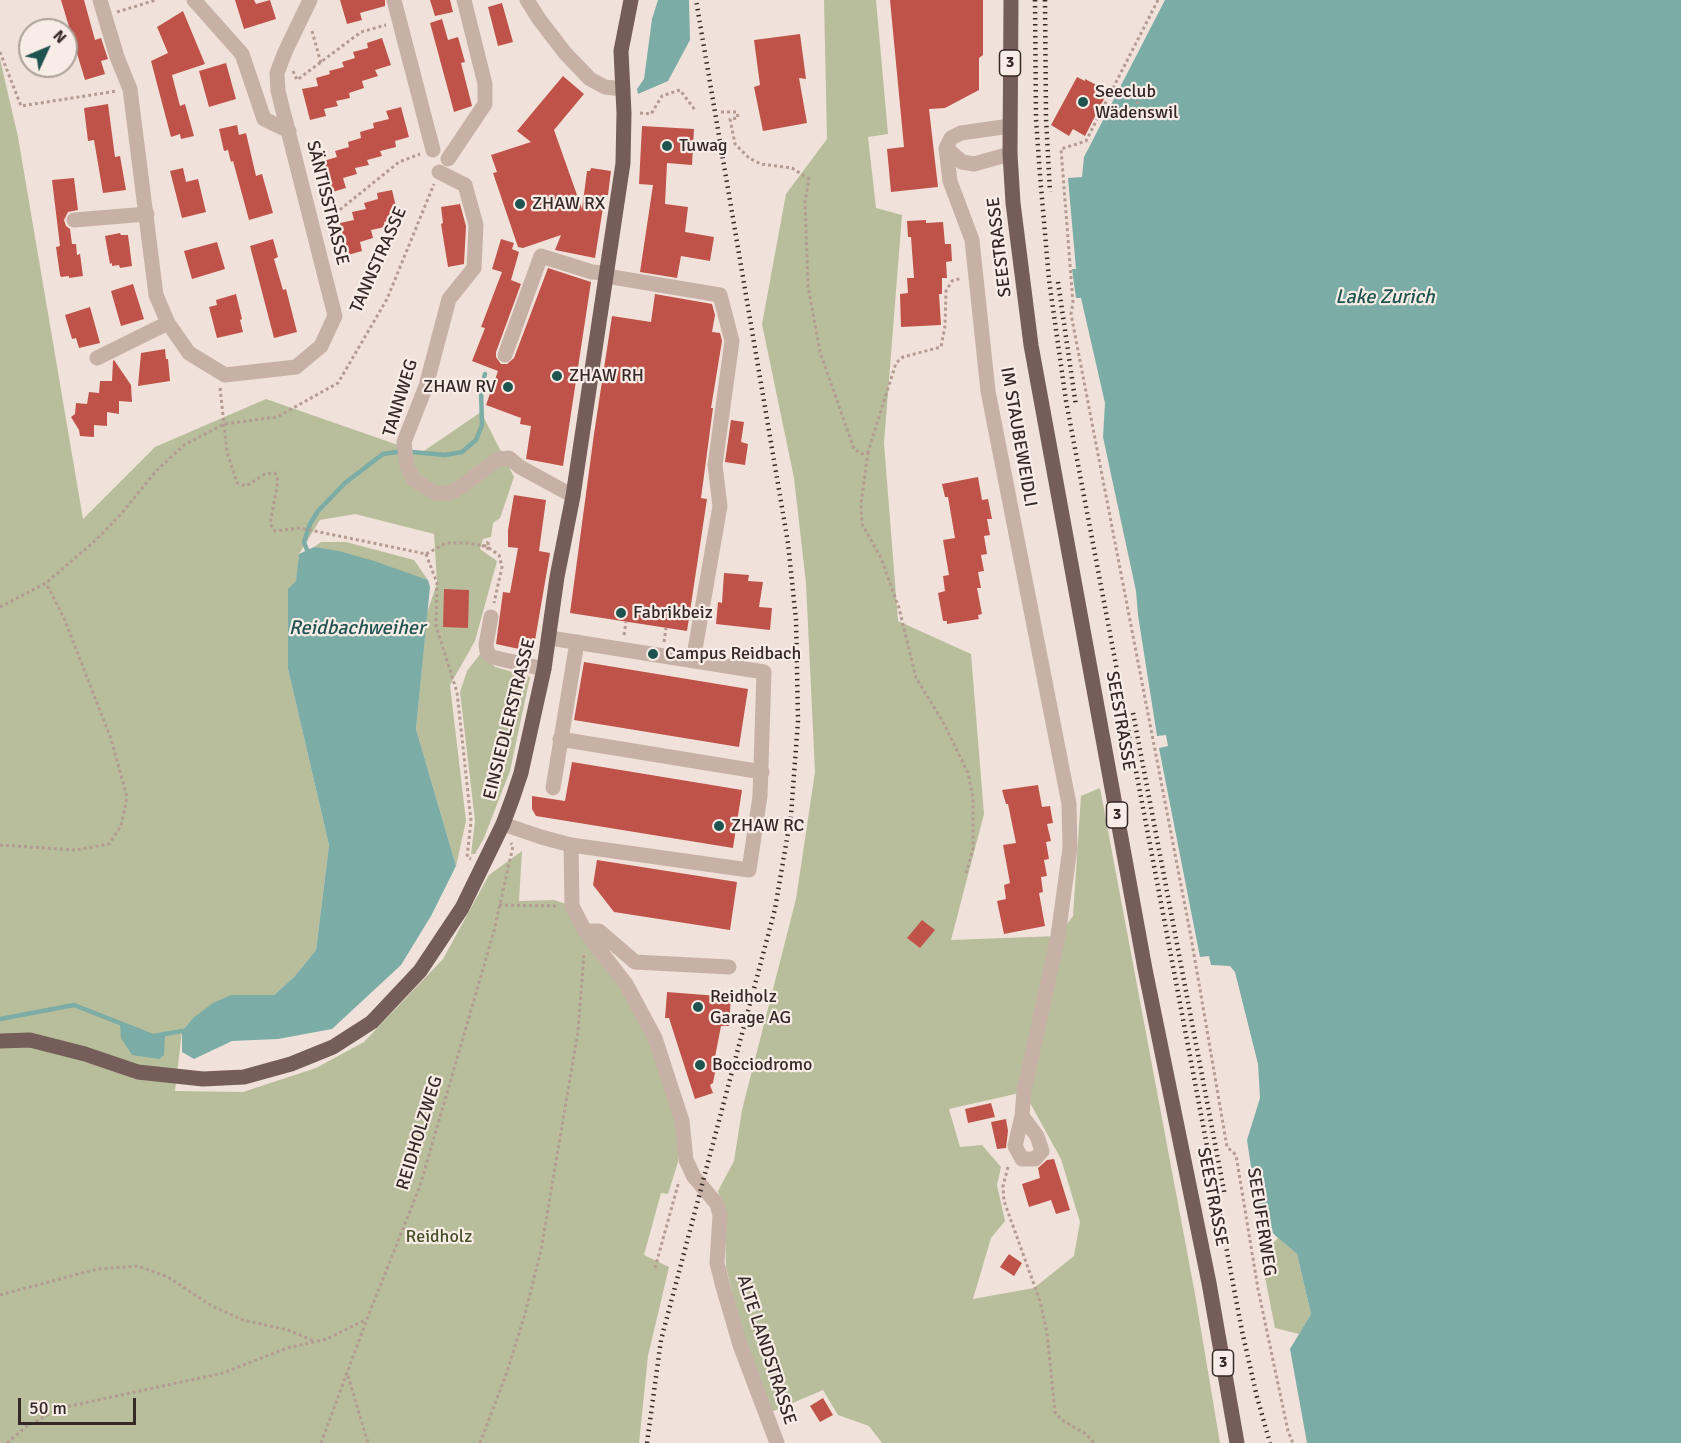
<!DOCTYPE html>
<meta charset="utf-8">
<style>
body{margin:0}
#map{position:relative;width:1681px;height:1443px;overflow:hidden;background:#f0e2da;font-family:Signika,sans-serif}
canvas{display:block}
.north{position:absolute;left:18px;top:18px;width:60px;height:60px;box-sizing:border-box;background:#f8ede6;border:2px solid #aa9f9a;border-radius:50%;rotate:46deg;font-size:16px;font-weight:700;line-height:24px;text-align:center;color:#342927}
.north::after{content:'';display:block;margin:auto;width:21px;height:27px;background:#1f534f;clip-path:polygon(50% 0,100% 100%,50% 72%,0 100%)}
.scale{position:absolute;left:18px;top:1398px;width:118px;height:27px;box-sizing:border-box;border:3px solid #342927;border-top:0;padding-left:8px;font-size:18px;line-height:21px;white-space:nowrap;color:#342927;-webkit-text-stroke:4px #f8ede6;paint-order:stroke}
</style>
<div id="map">
<canvas width="1681" height="1443"></canvas>
<div class="north">N</div>
<div class="scale">50 m</div>
</div>
<script>
const ctx = document.querySelector('canvas').getContext('2d');
ctx.lineJoin = 'round';
function paint(path, color) { ctx.fillStyle = color; ctx.fill(path, 'evenodd'); }
const poly = rows => new Path2D(rows.map(r => 'M' + r).join(''));
function stroke(path, color, width, dash) { ctx.strokeStyle = color; ctx.lineWidth = width; ctx.lineCap = dash ? 'butt' : 'round'; ctx.setLineDash(dash || []); ctx.stroke(path); }
function write(font, color, halo, rows, align = 'center') {
  ctx.font = font + ' Signika,sans-serif'; ctx.lineWidth = 4.5; ctx.setLineDash([]); ctx.textBaseline = 'middle'; ctx.strokeStyle = halo; ctx.fillStyle = color; for (const [text, x, y, turn = 0] of rows) {
    ctx.save(); ctx.translate(x, y); ctx.rotate((+turn || 0) * Math.PI / 180); ctx.textAlign = isNaN(turn) ? turn : align; if (halo) ctx.strokeText(text, 0, 0); ctx.fillText(text, 0, 0); ctx.restore();
  }
}
paint(poly([
 [824,0,876,0,888,134,868,137,876,208,902,215,884,443,898,621,971,654,984,814,951,940,1058,936,1073,916,1081,796,1100,788,1195,1294,1220,1443,882,1443,869,1426,838,1415,823,1390,769,1413,741,1329,726,1267,725,1213,718,1191,734,1161,742,1110,796,899,815,772,806,583,794,478,762,324,786,194,827,139],
 [1024,1092,1061,1159,1080,1222,1074,1256,1034,1288,973,1299,991,1238,1005,1221,997,1185,1001,1167,982,1145,960,1147,949,1109],
 [0,59,18,137,83,519,155,447,266,399,421,453,481,412,514,477,500,518,493,523,491,537,483,539,480,549,497,561,475,641,450,685,466,821,456,866,416,729,427,613,437,583,434,534,355,514,320,520,299,554,288,669,329,845,316,950,294,977,274,995,231,995,193,1018,182,1031,175,1091,243,1092,316,1068,364,1042,443,959,489,875,522,851,519,901,554,900,572,906,655,1038,678,1125,678,1162,668,1194,661,1193,644,1255,669,1267,648,1356,639,1443,0,1443],
 [321,542,346,542,414,560,428,580,314,547],
 [481,653,495,667,530,677,510,771,484,838,475,854,471,854,475,821,460,692,467,671],
 [1278,1238,1297,1254,1311,1314,1299,1334,1275,1328,1261,1257]
]), '#b8be9b');
paint(poly([
 [658,0,689,0,690,40,668,81,638,94,637,89,644,79,652,19],
 [1165,0,1681,0,1681,1443,1307,1443,1290,1349,1311,1314,1297,1254,1278,1238,1259,1220,1247,1140,1260,1098,1258,1064,1235,972,1230,966,1211,965,1209,956,1200,957,1159,748,1168,746,1166,735,1157,736,1138,615,1136,591,1103,437,1105,403,1081,298,1076,298,1072,269,1076,269,1068,178,1082,177,1084,157],
 [314,547,339,551,374,561,428,580,430,587,416,729,456,866,431,916,401,965,332,1029,278,1039,232,1041,194,1059,182,1052,182,1031,193,1018,213,1003,231,995,274,995,294,977,316,950,329,845,288,669,288,589,296,581,299,554],
 [120,1023,153,1036,165,1034,164,1055,159,1059,132,1055,121,1038]
]), '#7baca6');
stroke(poly([
 [412,452,445,455,462,452,476,440,482,425,481,390,485,374],
 [307,550,304,542,310,524,318,511,345,483,383,454,397,452],
 [0,1019,74,1005,153,1036,182,1031]
]), '#7baca6', 4.5);
paint(poly([
 [61,0,84,0,95,40,101,38,108,59,101,61,105,74,85,80],
 [235,0,254,0,256,4,270,0,276,19,244,29],
 [340,0,385,0,385,6,360,13,362,20,347,24],
 [430,0,450,0,453,12,435,16],
 [890,0,983,0,983,55,979,58,979,90,945,108,929,109,938,187,891,192,887,149,904,147],
 [502,3,513,42,498,46,488,7],
 [183,11,205,64,172,75,180,106,185,104,194,136,181,139,180,134,171,137,151,61,168,53,157,27],
 [442,19,448,40,458,37,465,62,461,63,472,106,454,112,430,23],
 [800,34,806,79,799,78,807,123,763,131,754,87,760,85,754,40],
 [382,38,391,65,375,70,378,76,362,81,364,88,349,93,350,98,336,101,338,106,324,109,326,116,310,120,302,89,318,86,316,78,330,74,329,71,344,67,342,62,355,58,353,52,368,48,367,43],
 [226,63,236,99,209,107,199,71],
 [563,76,584,94,554,130,582,209,587,171,590,171,591,168,611,171,608,195,605,195,595,258,555,250,561,235,523,248,518,247,493,173,497,172,491,155,531,142,517,131],
 [1077,77,1085,81,1085,79,1108,91,1085,136,1073,129,1069,136,1051,125],
 [108,104,115,157,120,156,126,190,103,193,94,140,88,141,84,108],
 [401,107,409,137,395,141,396,147,380,151,382,156,367,160,369,165,355,168,357,174,343,178,346,188,329,193,320,162,337,157,335,151,349,147,348,142,361,138,360,132,374,128,373,123,389,119,386,111],
 [237,125,239,135,246,133,256,176,262,174,273,213,249,220,233,161,231,162,228,150,224,151,219,129],
 [642,126,694,129,692,165,667,163,665,204,688,207,685,232,714,237,710,261,681,256,677,278,640,272,653,185,639,184],
 [183,168,186,182,198,179,206,212,182,218,170,171],
 [74,178,78,210,68,212,64,220,66,226,70,229,72,244,76,244,77,255,80,254,83,276,69,278,69,276,61,277,60,275,56,247,60,246,52,180],
 [392,190,399,219,384,222,385,227,371,230,373,238,360,242,362,251,348,255,340,223,354,220,352,212,366,209,364,203,378,199,377,193],
 [460,204,466,226,464,264,448,267,441,224,443,223,441,207],
 [926,220,926,223,943,222,945,244,951,244,952,261,946,262,947,278,942,278,942,294,939,294,941,325,901,327,900,294,908,293,907,278,914,278,911,237,908,237,907,221],
 [120,233,121,235,128,235,132,266,120,268,119,265,112,266,112,263,110,264,105,236],
 [273,239,278,257,274,259,283,290,286,289,297,332,274,338,250,246],
 [501,239,514,243,512,249,519,252,511,280,521,284,496,352,496,357,501,364,507,364,514,358,548,268,591,282,563,466,526,459,531,426,520,424,521,418,486,405,498,371,472,361,485,328,481,327,502,272,492,269],
 [217,242,225,269,192,279,184,251],
 [133,284,144,319,121,326,111,291],
 [236,294,242,319,240,320,243,332,217,338,209,307,217,305,216,300],
 [655,294,712,304,715,315,712,332,720,333,722,341,711,408,713,408,701,498,707,499,687,631,570,613,594,434,612,316,651,322],
 [90,307,100,343,79,348,76,338,72,339,65,315],
 [165,349,166,359,168,359,170,381,138,386,141,353],
 [114,360,131,385,132,402,119,401,119,414,107,412,107,426,94,425,94,437,80,436,79,430,71,417,75,414,76,403,87,404,89,392,99,393,100,381,112,381,113,361],
 [731,420,744,422,741,442,748,444,745,465,725,462],
 [978,477,982,500,988,499,992,519,987,519,990,535,984,536,987,554,981,555,984,571,978,572,981,588,977,588,982,614,978,615,979,619,947,624,947,621,943,621,938,593,945,591,943,576,949,575,943,540,955,538,948,497,945,497,942,484],
 [514,495,546,500,539,551,550,553,533,652,496,644,503,592,510,593,518,548,508,547,508,530],
 [724,573,749,575,748,581,763,582,759,607,772,608,770,630,716,624,718,602,722,603],
 [444,589,469,590,468,628,443,627],
 [584,662,748,689,739,747,574,720],
 [572,762,742,790,733,848,536,816,532,809,532,796,565,801],
 [1038,785,1042,807,1050,806,1053,823,1047,824,1051,841,1046,842,1049,859,1044,860,1047,876,1041,877,1043,892,1039,893,1045,926,1004,934,997,901,1006,899,1004,885,1010,883,1003,845,1016,843,1008,804,1006,804,1002,790],
 [597,860,737,882,730,930,614,912,593,885],
 [922,920,935,930,920,948,907,938],
 [667,992,731,997,729,1026,721,1026,714,1062,717,1062,713,1083,710,1085,713,1093,695,1099,669,1018,665,1018],
 [991,1103,995,1117,968,1123,965,1109],
 [1006,1119,1008,1131,1006,1148,997,1149,991,1122],
 [1054,1159,1070,1210,1056,1214,1051,1200,1029,1207,1022,1184,1040,1178,1038,1168,1047,1160],
 [1009,1254,1022,1263,1014,1276,1000,1267],
 [823,1398,833,1415,820,1422,810,1406]
]), '#c05349');
stroke(poly([
 [1158,0,1086,141,1061,149,1073,303,1071,314,1191,937,1227,1147,1236,1155,1258,1289,1288,1431,1293,1443],
 [117,12,156,0],
 [312,31,321,63],
 [0,52,21,106,117,91],
 [293,71,297,80,361,32,386,25],
 [1120,88,1139,98],
 [1137,104,1142,93],
 [721,112,737,112,738,118,730,119,735,144,749,158,761,164,792,168,809,179,805,201,808,286,820,352,854,449,862,454,868,452,896,363,903,357,941,347,945,326,946,291,952,281,962,278],
 [640,113,651,114,662,96,680,90,695,110],
 [326,221,399,162,420,154],
 [220,388,227,452,237,483,246,486,265,474,275,473,278,481,270,524,275,531,300,528,426,554,446,543,467,543,486,546,499,555,502,567,494,603],
 [868,452,861,504,862,524,881,558,899,608,916,678,943,722,968,773,973,798,973,849,966,873],
 [488,542,489,548,486,549,483,546,488,542],
 [426,554,437,583,436,626,457,692,471,821,467,857,471,859],
 [0,607,46,583,97,539,121,514,156,471,184,445,224,424,277,417,338,383,387,299,434,184],
 [624,635,626,622],
 [664,642,666,628],
 [0,845,75,850,109,844,121,826,127,797,111,739,64,618,46,583],
 [499,905,558,906],
 [1008,1167,1003,1186,1004,1201,1040,1301,1047,1333,1055,1412,1062,1420,1086,1434,1094,1443],
 [655,1268,679,1181],
 [0,1295,97,1269,138,1266,168,1277,212,1306,243,1320,288,1330,314,1341],
 [348,1376,368,1443],
 [7,1443,27,1426,61,1408,223,1373,287,1348,327,1339,365,1320],
 [321,1443,367,1319,420,1186,494,931,513,846,511,843],
 [480,1443,507,1372,525,1314,541,1250,578,1032,584,954]
]), '#b39b91', 3, [3, 3]);
stroke(poly([
 [100,0,117,57,130,89,156,295,168,323,189,353,225,375,296,367,321,346,335,316,278,91,277,73,285,52,310,0],
 [194,0,242,54,264,119,289,131],
 [394,0,433,150],
 [527,0,539,19,565,53,590,79,605,87,623,89],
 [1010,126,961,133,951,138,946,148,950,181,972,240,988,391,1069,804,1070,848,1058,936,1024,1091,1022,1116,1015,1146,1022,1159,1035,1159,1042,1151,1037,1136,1022,1116],
 [946,148,962,162,974,164,1010,154],
 [448,159,485,104,485,84,464,0],
 [439,172,465,185,476,225,474,268,449,299,426,386,404,442,407,466,413,479,435,493,450,493,462,486,498,459,509,458,520,467,573,496],
 [74,220,147,214],
 [606,276,720,295,732,341,715,465,720,506,693,661],
 [505,355,541,256,592,272,606,273],
 [97,358,168,323],
 [491,617,486,644,487,652,492,657,544,669],
 [560,739,762,772],
 [553,788,577,642],
 [503,824,541,837,571,845,749,870,760,796,764,672,550,638],
 [571,845,572,906,585,931,626,984,655,1038,682,1121,686,1160,694,1177,717,1204,720,1215,717,1263,723,1287,740,1345,777,1443],
 [585,931,599,931,635,962,729,967]
]), '#c7b1a7', 15);
stroke(poly([
 [1011,0,1010,154,1013,203,1031,345,1145,969,1209,1283,1237,1443],
 [0,1041,30,1040,85,1054,138,1072,203,1079,244,1077,291,1064,333,1047,372,1022,420,971,462,908,503,824,513,797,521,773,544,669,557,577,573,496,623,163,624,113,621,51,631,0]
]), '#755e59', 15);
stroke(poly([
 [1035,0,1036,119,1040,175,1049,280,1066,401,1242,1331,1257,1397,1270,1443],
 [1045,0,1046,118,1050,192],
 [1058,282,1076,406],
 [1133,713,1225,1196],
 [647,1443,661,1340,775,909,791,815,798,721,796,620,788,543,696,0]
]), '#342927', 4.5, [1.5, 4.5]);
for (const [x, y, r, color] of [
 [1083,102,6,"#1f534f"],
 [667,146,6,"#1f534f"],
 [520,204,6,"#1f534f"],
 [557,376,6,"#1f534f"],
 [508,387,6,"#1f534f"],
 [621,613,6,"#1f534f"],
 [653,654,6,"#1f534f"],
 [719,826,6,"#1f534f"],
 [698,1007,6,"#1f534f"],
 [700,1065,6,"#1f534f"]
]) { const dot = new Path2D(); dot.arc(x, y, r, 0, 2 * Math.PI); ctx.fillStyle = color; ctx.fill(dot); stroke(dot, '#f8ede6', 2); }
for (const [x, y, w] of [
 [1010,63,21],
 [1117,815,21],
 [1223,1363,21]
]) { const box = new Path2D(); box.roundRect(x - w / 2, y - 13, w, 26, 4.5); ctx.fillStyle = '#f8ede6'; ctx.fill(box); stroke(box, '#342927', 1.5); }
write('bold 16px', '#342927', null, [
 ["3",1010,63],
 ["3",1117,815],
 ["3",1223,1363]
]);
write('18px', '#342927', '#f8ede6', [
 ["Seeclub",1095,92],
 ["Wädenswil",1095,113],
 ["Tuwag",679,146],
 ["ZHAW RX",532,204],
 ["ZHAW RH",569,376],
 ["ZHAW RV",496,387,"right"],
 ["Fabrikbeiz",633,613],
 ["Campus Reidbach",665,654],
 ["ZHAW RC",731,826],
 ["Reidholz",710,997],
 ["Garage AG",710,1018],
 ["Bocciodromo",712,1065]
], 'left');
write('18px', '#342927', '#f8ede6', [
 ["SÄNTISSTRASSE",327,203,76],
 ["SEESTRASSE",1000,247,-97],
 ["TANNSTRASSE",379,260,-66],
 ["TANNWEG",401,398,-73],
 ["IM STAUBEWEIDLI",1018,437,80],
 ["EINSIEDLERSTRASSE",510,719,-76],
 ["SEESTRASSE",1120,721,80],
 ["REIDHOLZWEG",420,1133,-73],
 ["SEESTRASSE",1212,1197,79],
 ["SEEUFERWEG",1261,1222,81],
 ["ALTE LANDSTRASSE",766,1350,72]
]);
write('18px', '#49512c', '#f8ede6', [
 ["Reidholz",439,1237]
]);
write('italic 20px', '#1f534f', '#f8ede6', [
 ["Lake Zurich",1385,298],
 ["Reidbachweiher",357,629]
]);
</script>
